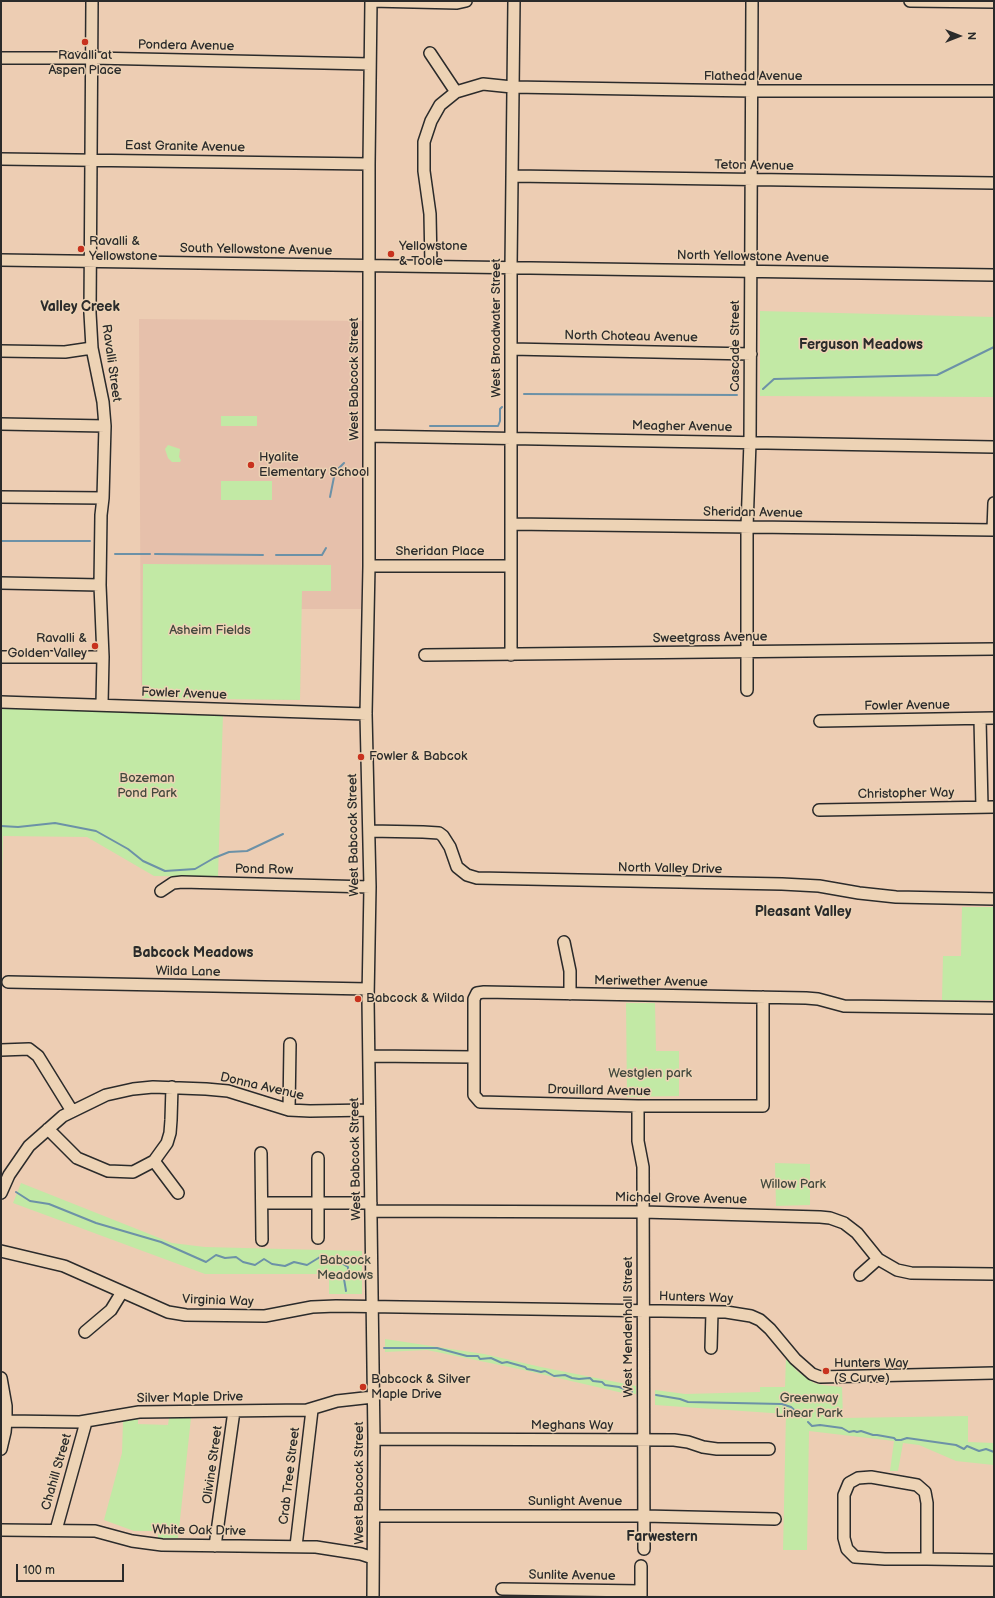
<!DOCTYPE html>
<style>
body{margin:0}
#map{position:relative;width:995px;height:1598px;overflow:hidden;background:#edcdb3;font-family:"Balsamiq Sans",sans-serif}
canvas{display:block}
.frame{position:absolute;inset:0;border:2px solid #2b2b2b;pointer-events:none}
.north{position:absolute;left:939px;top:16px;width:40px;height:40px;-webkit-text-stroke:3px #edd3b5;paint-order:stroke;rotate:90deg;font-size:11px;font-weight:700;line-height:16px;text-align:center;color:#2b2b2b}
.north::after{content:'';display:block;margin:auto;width:14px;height:18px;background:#2b2b2b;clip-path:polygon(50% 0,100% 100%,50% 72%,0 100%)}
.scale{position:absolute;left:16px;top:1564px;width:108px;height:18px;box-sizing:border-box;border:2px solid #2b2b2b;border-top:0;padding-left:5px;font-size:12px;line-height:14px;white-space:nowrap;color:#2b2b2b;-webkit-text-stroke:3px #edd3b5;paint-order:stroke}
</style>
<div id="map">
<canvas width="995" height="1598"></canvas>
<div class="frame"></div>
<div class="north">N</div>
<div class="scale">100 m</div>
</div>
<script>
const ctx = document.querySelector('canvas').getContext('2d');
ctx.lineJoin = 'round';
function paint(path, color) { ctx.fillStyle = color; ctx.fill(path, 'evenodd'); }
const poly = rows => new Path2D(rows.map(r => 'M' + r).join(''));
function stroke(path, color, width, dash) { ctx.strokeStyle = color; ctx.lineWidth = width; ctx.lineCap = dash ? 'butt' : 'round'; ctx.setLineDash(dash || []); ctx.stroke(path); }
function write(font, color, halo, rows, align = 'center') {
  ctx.font = font + ' "Balsamiq Sans",sans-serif'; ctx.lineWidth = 3; ctx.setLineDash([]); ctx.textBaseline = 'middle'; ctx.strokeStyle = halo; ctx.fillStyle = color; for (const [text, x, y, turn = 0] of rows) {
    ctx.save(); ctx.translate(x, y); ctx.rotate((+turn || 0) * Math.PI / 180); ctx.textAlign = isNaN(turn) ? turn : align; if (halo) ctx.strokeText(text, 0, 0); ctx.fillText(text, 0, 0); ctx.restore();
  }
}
paint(poly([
 [139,319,364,321,361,609,301,609,300,700,141,697]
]), '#e6c0ab');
paint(poly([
 [760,311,994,317,994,397,760,396],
 [221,416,257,416,257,426,221,426],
 [168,445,180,449,179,457,181,460,180,462,172,462,168,458,165,449],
 [221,481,272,481,272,500,221,500],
 [143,564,331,565,331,591,302,591,300,700,142,698],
 [1,708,223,714,218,877,154,876,87,837,3,836,1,926],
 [962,907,994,907,994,1000,942,1000,943,956,961,956],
 [626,1003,655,1003,656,1051,679,1051,679,1096,627,1097],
 [775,1163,810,1164,810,1205,776,1206],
 [21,1183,172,1243,205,1247,362,1251,362,1294,329,1294,329,1274,205,1274,13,1203],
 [385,1339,484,1354,541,1367,636,1386,636,1394,623,1393,519,1369,427,1350,385,1352],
 [786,1358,797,1371,814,1383,822,1385,842,1387,843,1418,968,1416,968,1442,994,1443,994,1465,956,1461,919,1445,903,1443,898,1471,890,1471,894,1441,809,1431,807,1550,783,1550,786,1414,655,1405,655,1390,685,1394,760,1392,760,1387,785,1387],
 [133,1418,138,1418,138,1424,168,1425,169,1418,191,1418,178,1538,158,1538,158,1531,134,1531,104,1520,122,1453,123,1421]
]), '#c2e9a5');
stroke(poly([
 [763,389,774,379,937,375,994,347],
 [524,394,737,395],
 [430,426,498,426,500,421,500,409,502,407],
 [330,497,335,472,344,463],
 [1,541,90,541],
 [115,554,150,554],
 [155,554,263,555],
 [276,555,322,555,326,548],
 [1,826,18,827,55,823,96,831,128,849,143,861,165,871,195,869,214,858,229,852,247,851,283,834],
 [16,1192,30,1201,49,1204,96,1223,161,1242,206,1262,216,1255,225,1258,236,1257,243,1262,255,1265,264,1259,272,1264,285,1266,294,1262,307,1265,320,1257,329,1260,338,1261,348,1267,348,1271,344,1279,346,1291],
 [384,1348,437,1348,467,1356,478,1356,480,1359,491,1358,502,1363,507,1362,525,1367,527,1369,533,1370,541,1372,545,1371,554,1376,565,1375,572,1378,579,1379,590,1378,593,1381,602,1382,605,1385,619,1387,632,1392],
 [656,1395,680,1399,688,1402,782,1404,791,1407,802,1417],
 [808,1422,812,1426,820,1425,842,1428,849,1432,854,1431,857,1432,861,1431,873,1435,877,1435,894,1438,896,1440,901,1440,907,1438,956,1445,964,1449,967,1446,979,1451,986,1449,994,1452]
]), '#6c91a7', 2);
const minor = poly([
 [92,1,90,313,92,348,103,402,105,426,103,498,101,515,100,585,103,657,102,704],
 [371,1,369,164,369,566,366,714,370,887,368,999,374,1439,373,1597],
 [371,1,457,3,466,1],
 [910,1,994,2],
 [430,53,456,92],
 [1,58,92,58,370,64],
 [1,159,369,164],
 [513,176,994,183],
 [1,260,994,275],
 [431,265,430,214,424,171,424,142,431,121,440,105,456,92,483,84,512,87,752,91,994,91],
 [511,349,751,354],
 [1,351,65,352,92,348],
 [1,424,105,426],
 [369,436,994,447],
 [1,497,103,498],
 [511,524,994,530],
 [993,530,994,503],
 [369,566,510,566],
 [1,583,100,585],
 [425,655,994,649],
 [511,655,511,267,514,1],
 [1,657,103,657],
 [747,690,747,527,750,442,752,1],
 [1,702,366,714],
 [980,719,982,807],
 [820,721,994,718],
 [819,810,994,807],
 [369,831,423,832,439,833,443,836,450,847,457,867,467,875,477,878,782,884,819,886,859,893,896,897,994,899],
 [161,891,173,883,182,882,370,887],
 [564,942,570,971,570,994],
 [8,982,368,989],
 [1,1050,29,1049,38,1056,72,1111],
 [369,1056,474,1057,474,999,477,993,484,992,806,998,818,999,844,1006,994,1008],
 [474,1057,474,1095,480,1102,638,1106,763,1106,763,997],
 [638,1106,638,1141,643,1167,644,1549],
 [289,1110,290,1044],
 [48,1129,77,1158,108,1171,133,1172,154,1161,167,1143,170,1133,171,1120,172,1087],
 [261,1153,262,1240],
 [318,1158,318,1238],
 [154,1161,178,1193],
 [1,1193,9,1175,29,1146,63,1116,106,1095,133,1089,153,1087,206,1089,228,1091,289,1110,310,1111,369,1110],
 [262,1203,371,1203],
 [371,1211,643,1212,820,1217,830,1218,844,1223,857,1233,878,1259,897,1270,911,1273,994,1274],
 [1,1251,64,1266,168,1312,186,1315,265,1316,312,1307,336,1306,726,1312,751,1316,760,1320,770,1329,795,1359,812,1374,820,1377,994,1373],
 [860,1275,878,1259],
 [85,1332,111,1310,122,1292],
 [711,1348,712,1312],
 [1,1378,6,1406,6,1421,5,1432,1,1449],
 [6,1421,80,1422,139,1412,307,1410,337,1401,373,1397],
 [374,1439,674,1440,688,1442,703,1447,717,1449,769,1449],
 [871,1477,917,1485,925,1492,927,1503,927,1559,885,1559,855,1557,847,1549,844,1538,844,1495,849,1483,858,1478,871,1477],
 [374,1516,644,1516,775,1519],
 [1,1530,95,1531,132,1541,162,1545,316,1547,361,1554,373,1558],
 [56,1530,86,1422],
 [215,1546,234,1411],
 [296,1546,312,1410],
 [927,1559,994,1560],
 [502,1589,641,1591],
 [641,1597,641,1566]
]);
stroke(minor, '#2b2b2b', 14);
stroke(minor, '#edd3b5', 11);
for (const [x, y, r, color] of [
 [85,42,4,"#c8321e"],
 [81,249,4,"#c8321e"],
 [391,254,4,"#c8321e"],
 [251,465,4,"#c8321e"],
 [95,646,4,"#c8321e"],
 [361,757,4,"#c8321e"],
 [358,999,4,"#c8321e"],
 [826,1371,4,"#c8321e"],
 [363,1387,4,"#c8321e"]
]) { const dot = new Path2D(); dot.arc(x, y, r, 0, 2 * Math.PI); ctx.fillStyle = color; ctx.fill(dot); stroke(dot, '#edd3b5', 1.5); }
write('13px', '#2b2b2b', '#edd3b5', [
 ["Pondera Avenue",186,46,1],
 ["Flathead Avenue",753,77],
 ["East Granite Avenue",185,147,1],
 ["Teton Avenue",754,166,1],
 ["South Yellowstone Avenue",256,250,1],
 ["North Yellowstone Avenue",753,257,1],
 ["West Broadwater Street",497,328,-90],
 ["North Choteau Avenue",631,337,1],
 ["Cascade Street",736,346,-90],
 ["Ravalli Street",111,363,82],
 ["West Babcock Street",355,379,-90],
 ["Meagher Avenue",682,427,1],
 ["Sheridan Avenue",753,513,1],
 ["Sheridan Place",440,552],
 ["Sweetgrass Avenue",710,638,-1],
 ["Fowler Avenue",184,694,2],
 ["Fowler Avenue",907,706,-1],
 ["Christopher Way",906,794,-1],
 ["West Babcock Street",354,835,-91],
 ["North Valley Drive",670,869,1],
 ["Pond Row",264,870,1],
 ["Wilda Lane",188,972,1],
 ["Meriwether Avenue",651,982,1],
 ["Donna Avenue",262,1087,13],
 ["Drouillard Avenue",599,1091,1],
 ["West Babcock Street",356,1159,-91],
 ["Michael Grove Avenue",681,1199,1],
 ["Hunters Way",696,1298,2],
 ["Virginia Way",218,1301,2],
 ["West Mendenhall Street",629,1327,-90],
 ["Silver Maple Drive",190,1398,-1],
 ["Meghans Way",572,1426],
 ["Olivine Street",213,1465,-82],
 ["Chahill Street",57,1472,-74],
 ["Crab Tree Street",290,1476,-83],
 ["West Babcock Street",360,1483,-90],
 ["Sunlight Avenue",575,1502],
 ["White Oak Drive",199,1531,1],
 ["Sunlite Avenue",572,1576,1]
]);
write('13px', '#2b2b2b', '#edd3b5', [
 ["Ravalli at",85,56,"center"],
 ["Aspen Place",85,71,"center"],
 ["Ravalli &",89,242],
 ["Yellowstone",89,257],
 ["Yellowstone",399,247],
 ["& Toole",399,262],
 ["Hyalite",259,458],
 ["Elementary School",259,473],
 ["Ravalli &",87,639,"right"],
 ["Golden Valley",87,654,"right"],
 ["Fowler & Babcok",369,757],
 ["Babcock & Wilda",366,999],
 ["Hunters Way",834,1364],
 ["(S Curve)",834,1379],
 ["Babcock & Silver",371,1380],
 ["Maple Drive",371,1395]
], 'left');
write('13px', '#42483d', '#edd3b5', [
 ["Asheim Fields",210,631],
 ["Bozeman",147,779],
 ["Pond Park",147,794],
 ["Westglen park",650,1074],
 ["Willow Park",793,1185],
 ["Babcock",345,1261],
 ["Meadows",345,1276],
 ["Greenway",809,1399],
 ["Linear Park",809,1414]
]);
write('bold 14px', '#2b2b2b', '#edd3b5', [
 ["Valley Creek",80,307],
 ["Ferguson Meadows",861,345],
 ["Pleasant Valley",803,912],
 ["Babcock Meadows",193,953],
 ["Farwestern",662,1537]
]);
</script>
